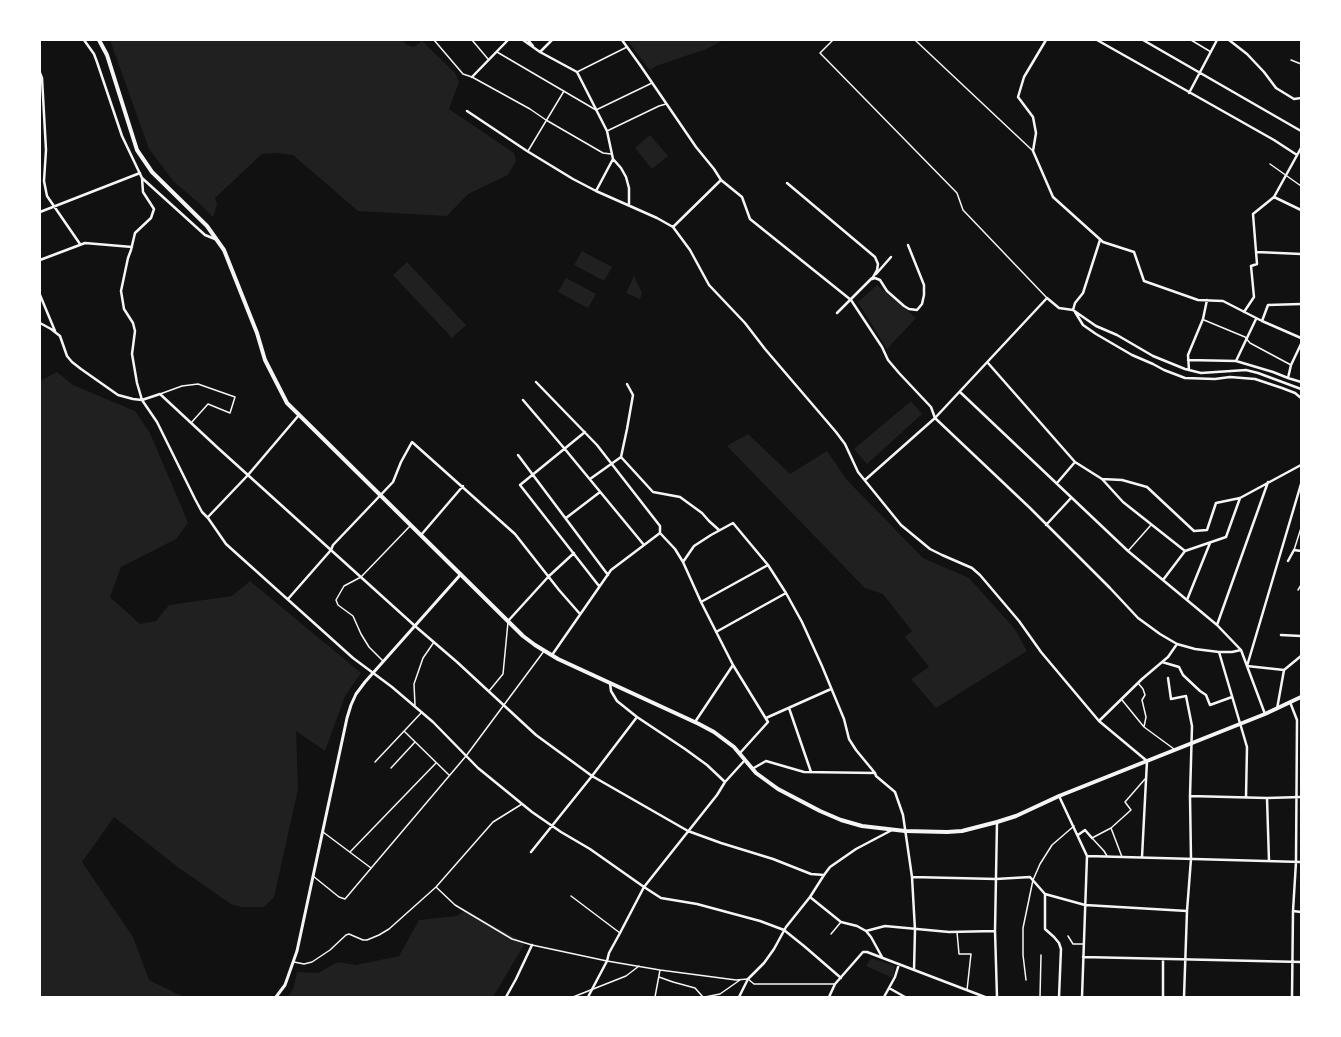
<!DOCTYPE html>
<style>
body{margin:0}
#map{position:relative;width:1341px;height:1037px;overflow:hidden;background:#111;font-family:Arial,sans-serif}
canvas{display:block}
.frame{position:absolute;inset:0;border:41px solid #fff;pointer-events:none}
</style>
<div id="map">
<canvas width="1341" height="1037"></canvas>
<div class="frame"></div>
</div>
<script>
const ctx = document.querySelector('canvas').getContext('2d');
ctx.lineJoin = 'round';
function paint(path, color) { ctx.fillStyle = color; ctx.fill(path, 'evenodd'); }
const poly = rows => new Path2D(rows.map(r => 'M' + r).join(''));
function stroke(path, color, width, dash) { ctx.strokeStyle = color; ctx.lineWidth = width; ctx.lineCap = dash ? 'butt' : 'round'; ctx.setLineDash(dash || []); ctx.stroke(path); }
paint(poly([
 [110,40,402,40,407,45,414,47,422,41,455,73,459,82,449,109,514,153,516,161,508,175,468,194,447,216,358,211,293,155,277,153,262,154,215,198,217,205,213,217,199,203,174,182,149,149],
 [627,40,724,40,706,49,656,66,650,70],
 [650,135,668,156,652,169,635,148],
 [582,251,612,267,604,281,574,265],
 [407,262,466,325,452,338,393,275],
 [634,276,642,293,640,299,626,293],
 [566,278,596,294,588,308,558,292],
 [877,285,916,318,887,349,858,302],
 [57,372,73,385,135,411,150,433,182,508,188,523,176,539,121,567,110,597,140,624,156,621,169,605,232,596,250,581,361,673,345,696,325,751,296,731,298,789,274,897,264,907,241,907,231,904,179,868,114,817,82,862,133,937,149,980,184,997,40,997,40,381],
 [911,401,922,414,867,464,854,449],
 [748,434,790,474,827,451,846,479,923,558,969,578,1014,628,1027,651,936,708,911,679,929,667,905,637,912,631,883,594,865,588,727,446],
 [465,910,525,943,493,997,288,997,293,989,297,972,318,973,338,962,356,965,399,956,419,920,457,916],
 [871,958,895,966,893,978,866,966]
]), '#202020');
stroke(poly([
 [434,40,463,74,472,77,530,109,546,120,603,153,611,154],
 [472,40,488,59],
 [833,40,820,53,957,193,963,210,1047,298],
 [915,40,1033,151],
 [1191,40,1211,52],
 [497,52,596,110,652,83],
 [1291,60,1301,64],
 [577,72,627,47],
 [607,131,659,106,666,104],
 [528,151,564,91],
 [1270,164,1301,186],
 [1204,320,1245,337,1250,343,1291,365],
 [160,394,182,386,198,384,235,397,230,413,208,404,191,423],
 [1294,550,1301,528],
 [1128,551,1151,525],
 [1298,590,1301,585],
 [383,661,369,647,361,634,353,616,338,605,336,600,344,586,361,577,411,525],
 [1138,683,1143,689,1145,695,1142,700,1146,717,1144,727],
 [489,691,503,674,508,622],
 [1122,700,1144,727,1174,749],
 [415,705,414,684,423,658,434,642],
 [405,732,449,775],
 [375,762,422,712],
 [391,768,415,742],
 [1111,828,1122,857],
 [323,832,371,868],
 [350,852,436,763],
 [1107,856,1104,851,1092,838,1111,828,1131,810,1125,802,1145,779],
 [313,876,339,897,345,899,466,756,544,651],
 [436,887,455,905,512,939,532,945,607,961,660,970,736,980,748,979,754,984,835,984],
 [571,896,620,933],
 [957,932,959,954,971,954,967,990],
 [831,934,841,922],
 [1068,936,1073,944,1083,944],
 [294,962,304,964,312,962,330,950,346,935,349,934,363,940,367,940,379,935,389,929,436,887,493,822,522,804],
 [659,977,673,982,695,988,703,997],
 [1026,980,1023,955,1023,928,1033,880,1040,864,1052,845,1074,826],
 [573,997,626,976,639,966],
 [655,997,660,970],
 [705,997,720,994,740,980],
 [1040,997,1041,955]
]), '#f5f5f5', 1.5);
stroke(poly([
 [84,40,94,54,97,62,122,136,142,178,143,192,154,209,151,218,135,233,131,250,128,258,121,291,124,309,133,323,135,331,132,354,137,383,142,400,157,422,195,499,202,512,208,518,226,544,353,658,392,687,433,722,478,768,532,812,561,832,590,849,644,887,661,898,697,904,760,921,784,930,804,946,841,978],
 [523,40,540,52,577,72,607,131,613,159,621,168,626,177,629,188,629,205],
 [528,40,533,46],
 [622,40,640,65,696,147,714,169,721,180,742,197,750,219,851,300,882,347,888,360,899,373,931,407,935,418,1030,508,1110,588,1138,618,1160,634,1177,644,1195,649,1219,652,1232,652,1241,650],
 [1046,40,1024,77,1018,97,1033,117,1036,133,1033,151,1053,197,1103,242,1134,252,1144,281,1198,300,1223,301,1262,321,1301,338],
 [1097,40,1274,140,1297,155],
 [1143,40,1301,131],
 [1229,40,1247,54,1264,72,1276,88,1294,99,1301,98],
 [540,52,552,40],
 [40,73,42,78,46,150,44,181,47,196,80,244],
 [472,77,508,40],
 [1189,93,1217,40],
 [467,111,527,151,573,179,596,191,657,218,673,227,690,250,709,285,745,323,765,349,836,432,845,444,858,472,901,525,930,549,942,555,972,568,980,575,1019,621,1041,652,1099,721,1147,761,1142,857],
 [142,178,205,235,215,239],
 [787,183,875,257,878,264,877,270,872,279],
 [596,191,613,159],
 [1274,197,1301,210],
 [40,212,140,173],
 [673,227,721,180],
 [1257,252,1301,254],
 [40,260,85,243,132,247],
 [876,274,891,257],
 [872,279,875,278,880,280,887,291,904,306,909,309,917,310,922,304,924,295,924,285,908,245],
 [40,295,55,331],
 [1073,310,1075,303,1083,293,1100,240],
 [1075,312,1083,325,1096,334,1132,355,1153,364,1164,370,1185,378,1215,379,1230,377,1255,379,1282,388,1295,393,1301,398],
 [1244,312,1254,297,1251,266,1257,264,1253,214,1274,197,1301,148],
 [837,313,872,278],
 [1262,321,1268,305,1301,304],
 [40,323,51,329,60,336,67,356,72,362,81,369,118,395,133,399,142,400,160,394,218,448,415,626,457,662,536,735,592,776,688,831,721,843,773,859,811,874,824,875],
 [1301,344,1291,365,1288,378,1301,382],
 [1188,360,1236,361,1256,319],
 [1236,361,1273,372,1288,378],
 [988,363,1075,462,1102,479,1122,480,1147,487,1194,531,1207,530,1216,503,1240,498,1301,465],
 [1189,370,1188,355,1203,319,1207,300],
 [536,382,597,445,660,526,660,533,675,549,683,562,701,602,733,665,768,722,740,753],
 [627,384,633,395,627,429,621,457,653,492,680,497,702,513,709,521,719,530],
 [960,392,1128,551,1217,625,1241,650,1265,714],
 [523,400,564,448,644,545],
 [585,432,520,485,599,586],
 [518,455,608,575],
 [590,479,621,457],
 [1102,479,1123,502,1185,551,1226,537,1240,498],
 [865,480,935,418,1047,298,1059,308,1073,310,1096,326,1117,335,1153,356,1185,369,1201,373,1246,370,1258,373,1301,389],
 [1057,483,1075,462],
 [1301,484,1247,666,1284,670,1301,656],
 [208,517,248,475,299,415],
 [566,518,600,492],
 [1046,525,1071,498],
 [421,535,463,486],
 [1288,561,1294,550,1301,551],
 [683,562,694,546,711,535,733,523,768,565,786,593,802,622,822,666,844,719,849,739,856,750,875,773,876,776,895,792,903,815,912,877,915,930,914,970],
 [1163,580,1185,551],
 [288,599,331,550,333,545,393,482,401,462,412,442,515,534,559,590,580,614],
 [1187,600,1210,543],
 [701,602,768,565],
 [508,621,549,576,574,553],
 [1217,625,1268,482],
 [716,632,786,593],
 [1281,635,1301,636],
 [1219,652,1247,747,1246,797],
 [552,655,611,570,660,533],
 [1162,662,1179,667,1183,675,1200,691,1206,695,1210,705,1232,697],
 [1168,678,1171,699,1186,696,1192,726,1190,796,1191,859,1187,911,1184,997],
 [610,683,611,691,617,701,637,717,685,749,707,765,725,782],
 [1290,702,1297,720,1296,862,1293,911,1292,997],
 [789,708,811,772],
 [1277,709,1284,670],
 [766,718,831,689],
 [1099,721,1142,679,1168,657,1177,644],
 [695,722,733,665],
 [752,769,766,761,804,772,875,773],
 [1059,796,1087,856,1082,997],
 [1190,796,1267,798,1301,797],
 [1267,798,1269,861],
 [1078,835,1085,830,1092,838],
 [531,852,592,776,637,717],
 [1087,856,1301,862],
 [912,877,996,879,1030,877,1045,894,1085,905,1187,911],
 [1045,894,1045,929,1054,937,1059,943,1061,949,1059,997],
 [810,897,841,922,857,926,866,931,871,937,882,957],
 [1293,911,1301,912],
 [866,931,885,926,949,932,995,931],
 [1083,957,1301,962],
 [1163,959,1163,997],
 [889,988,905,997],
 [506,997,516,979,532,945],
 [588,997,607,961,609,953,620,933,644,887,717,795,725,782,745,760],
 [739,997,748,979,764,963,774,949,786,927,810,897,824,875,830,867,856,849,892,830],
 [829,997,835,984,863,952,867,952,985,997],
 [884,997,895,977,899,964],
 [997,997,995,931,997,822]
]), '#f5f5f5', 2.5);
stroke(poly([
 [276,997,285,985,297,951,347,718,351,705,356,694,365,682,461,574]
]), '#f5f5f5', 3);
stroke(poly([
 [99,40,107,55,137,150,152,172,207,226,224,250,257,333,265,360,287,403,523,636,535,645,558,659,699,724,714,732,734,747,756,773,778,789,820,811,841,820,862,826,905,831,947,832,962,831,997,822,1016,816,1059,796,1265,714,1301,697]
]), '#f5f5f5', 4);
</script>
